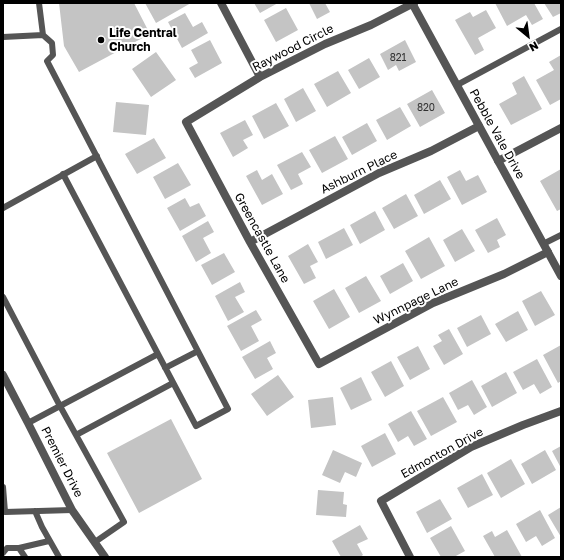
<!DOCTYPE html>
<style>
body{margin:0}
#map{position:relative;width:564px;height:560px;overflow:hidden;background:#fff;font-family:"Golos Text",sans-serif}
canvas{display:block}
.frame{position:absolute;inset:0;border:4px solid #000;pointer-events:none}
.north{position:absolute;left:508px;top:16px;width:40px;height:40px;-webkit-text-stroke:3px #fff;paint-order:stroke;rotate:151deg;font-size:11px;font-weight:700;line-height:16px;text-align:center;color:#000}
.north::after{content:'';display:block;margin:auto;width:14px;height:18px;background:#000;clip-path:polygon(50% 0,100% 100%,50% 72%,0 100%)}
</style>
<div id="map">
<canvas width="564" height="560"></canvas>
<div class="frame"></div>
<div class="north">N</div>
</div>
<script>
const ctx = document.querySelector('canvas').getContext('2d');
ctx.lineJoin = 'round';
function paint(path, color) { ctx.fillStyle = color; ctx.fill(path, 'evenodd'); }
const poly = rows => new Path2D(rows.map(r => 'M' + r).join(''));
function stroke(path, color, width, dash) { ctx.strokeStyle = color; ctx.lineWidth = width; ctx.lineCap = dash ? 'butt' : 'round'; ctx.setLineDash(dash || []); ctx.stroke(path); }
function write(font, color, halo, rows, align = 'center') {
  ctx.font = font + ' "Golos Text",sans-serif'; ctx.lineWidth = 4; ctx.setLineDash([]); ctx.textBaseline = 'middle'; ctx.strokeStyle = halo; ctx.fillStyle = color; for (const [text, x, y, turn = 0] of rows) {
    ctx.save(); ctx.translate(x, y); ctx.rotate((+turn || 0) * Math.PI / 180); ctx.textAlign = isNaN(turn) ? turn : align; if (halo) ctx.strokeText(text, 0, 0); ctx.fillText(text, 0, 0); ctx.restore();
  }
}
paint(poly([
 [59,3,134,3,150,34,79,72,64,46],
 [145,3,191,3,156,23],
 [254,3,278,3,260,13],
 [309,3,325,3,330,12,317,19],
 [495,3,534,3,543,19,532,25,526,15,507,26],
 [544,3,561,3,561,13,553,17],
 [286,8,298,30,276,42,264,20],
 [486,10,496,28,478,38,484,50,475,55,455,20,470,12,473,17],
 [185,13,193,27,202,22,208,33,182,48,168,22],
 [210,40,222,63,195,78,189,68,198,63,191,50],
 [405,40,416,62,399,71,396,65,388,70,380,54],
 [156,52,176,80,151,97,132,69],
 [561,55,561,99,550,105,536,80,554,70,549,62],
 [369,58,380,77,359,89,348,70],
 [338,71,351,93,327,107,314,84],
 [524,76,542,109,511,125,499,104,517,94,512,83],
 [303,88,316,111,296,122,284,99],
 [432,90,445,113,420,127,407,104],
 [116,102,149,105,146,135,113,132],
 [276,103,289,126,264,139,252,116],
 [400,107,411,126,387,140,376,120],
 [245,120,253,135,243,140,248,148,233,157,220,133],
 [367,123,377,141,352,155,342,137],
 [335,136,348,159,322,173,309,150],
 [154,138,166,158,137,174,125,154],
 [302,152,311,167,298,174,303,184,291,190,277,165],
 [178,163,191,185,165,199,153,177],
 [561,169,561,209,557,211,540,181],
 [257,170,262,180,272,174,283,194,262,205,246,176],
 [460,170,466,181,478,175,487,192,462,205,447,177],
 [440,180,451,199,424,214,414,195],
 [406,194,418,216,394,229,382,208],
 [185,198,190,207,199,203,206,216,180,231,167,208],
 [375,211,385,230,360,244,350,225],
 [497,218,506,235,497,240,500,247,488,253,475,230],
 [208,221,214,232,203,238,211,253,196,262,182,236],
 [344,228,353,245,326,259,318,242],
 [462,229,475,251,455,262,443,240],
 [429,237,445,266,421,279,405,251],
 [308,244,318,262,310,266,316,278,304,284,288,256],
 [224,253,235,272,212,285,201,265],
 [403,263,413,281,390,294,380,276],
 [366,276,381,301,359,313,345,288],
 [240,282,245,292,235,297,244,312,228,321,215,296],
 [334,289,350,317,329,329,313,301],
 [541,291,555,315,535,326,522,301],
 [256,310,262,320,251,326,259,341,241,351,227,326],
 [518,311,528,330,506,342,495,324],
 [481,315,491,334,467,347,457,328],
 [449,329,463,354,444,365,433,346,442,341,438,335],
 [270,341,276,353,267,358,273,369,255,379,242,357],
 [561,345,561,381,558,383,543,355],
 [418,346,430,369,410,380,397,357],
 [537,359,552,387,540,394,534,384,523,390,513,372],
 [391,361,404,386,385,397,371,372],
 [506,372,517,393,492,407,481,386],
 [278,375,294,397,267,416,251,394],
 [361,377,372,400,351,410,340,388],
 [472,380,487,407,474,415,468,405,458,410,449,393],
 [333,397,336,425,311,428,308,400],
 [443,397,457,422,431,436,417,411],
 [411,411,427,439,414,446,408,436,398,442,388,424],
 [171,419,202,479,139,513,107,453],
 [385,433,396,454,372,467,361,446],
 [561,446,561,468,552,451],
 [333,450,362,463,356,477,345,472,340,483,322,475],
 [545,450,556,470,532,484,521,464],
 [511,459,525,484,501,498,487,473],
 [482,474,493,495,468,508,457,488],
 [318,490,344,492,343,504,347,505,346,517,316,515],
 [440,499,452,519,427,533,416,512],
 [561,507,561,537,548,515],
 [540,510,555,538,542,546,536,536,526,542,516,524],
 [360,525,368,539,357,544,363,555,360,557,341,557,332,541],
 [451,526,465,551,454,557,441,557,430,538],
 [507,530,522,557,495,557,483,536,492,531,495,537]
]), '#c4c4c4');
stroke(poly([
 [43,35,52,43,53,55,47,61,228,409,196,426,63,174],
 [3,37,43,35,39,3],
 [457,85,561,29],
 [3,208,97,156],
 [543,244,561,235],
 [3,297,60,406,124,522,95,542],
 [165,368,198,351],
 [28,423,158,354],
 [76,435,173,383],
 [3,487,5,512,72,510],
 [35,511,42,527,59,557],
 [19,548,49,541],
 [3,553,7,548,19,548,25,557]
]), '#555', 6);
stroke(poly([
 [221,3,260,77],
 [414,3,371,25,325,44,260,77,186,122,250,242,319,364,433,303,504,274,548,252],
 [498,161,561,128],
 [250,242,379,173,431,151,479,126],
 [410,557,381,501,471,447,523,425,561,411]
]), '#555', 8);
stroke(poly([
 [412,3,561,276],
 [3,375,28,423,72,510,105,557]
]), '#555', 8);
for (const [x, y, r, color] of [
 [101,40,4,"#000"]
]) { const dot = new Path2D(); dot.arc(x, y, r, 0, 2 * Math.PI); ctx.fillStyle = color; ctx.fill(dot); stroke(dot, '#fff', 1.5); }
write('10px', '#313131', null, [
 ["821",398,58],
 ["820",426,108]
]);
write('bold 12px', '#000', '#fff', [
 ["Life Central",109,33],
 ["Church",109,47]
], 'left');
write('12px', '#000', '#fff', [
 ["Raywood Circle",293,48,-27],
 ["Pebble Vale Drive",497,134,61],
 ["Ashburn Place",359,172,-26],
 ["Greencastle Lane",262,238,61],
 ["Wynnpage Lane",416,301,-26],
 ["Edmonton Drive",442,453,-29],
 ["Premier Drive",62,462,63]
]);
</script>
